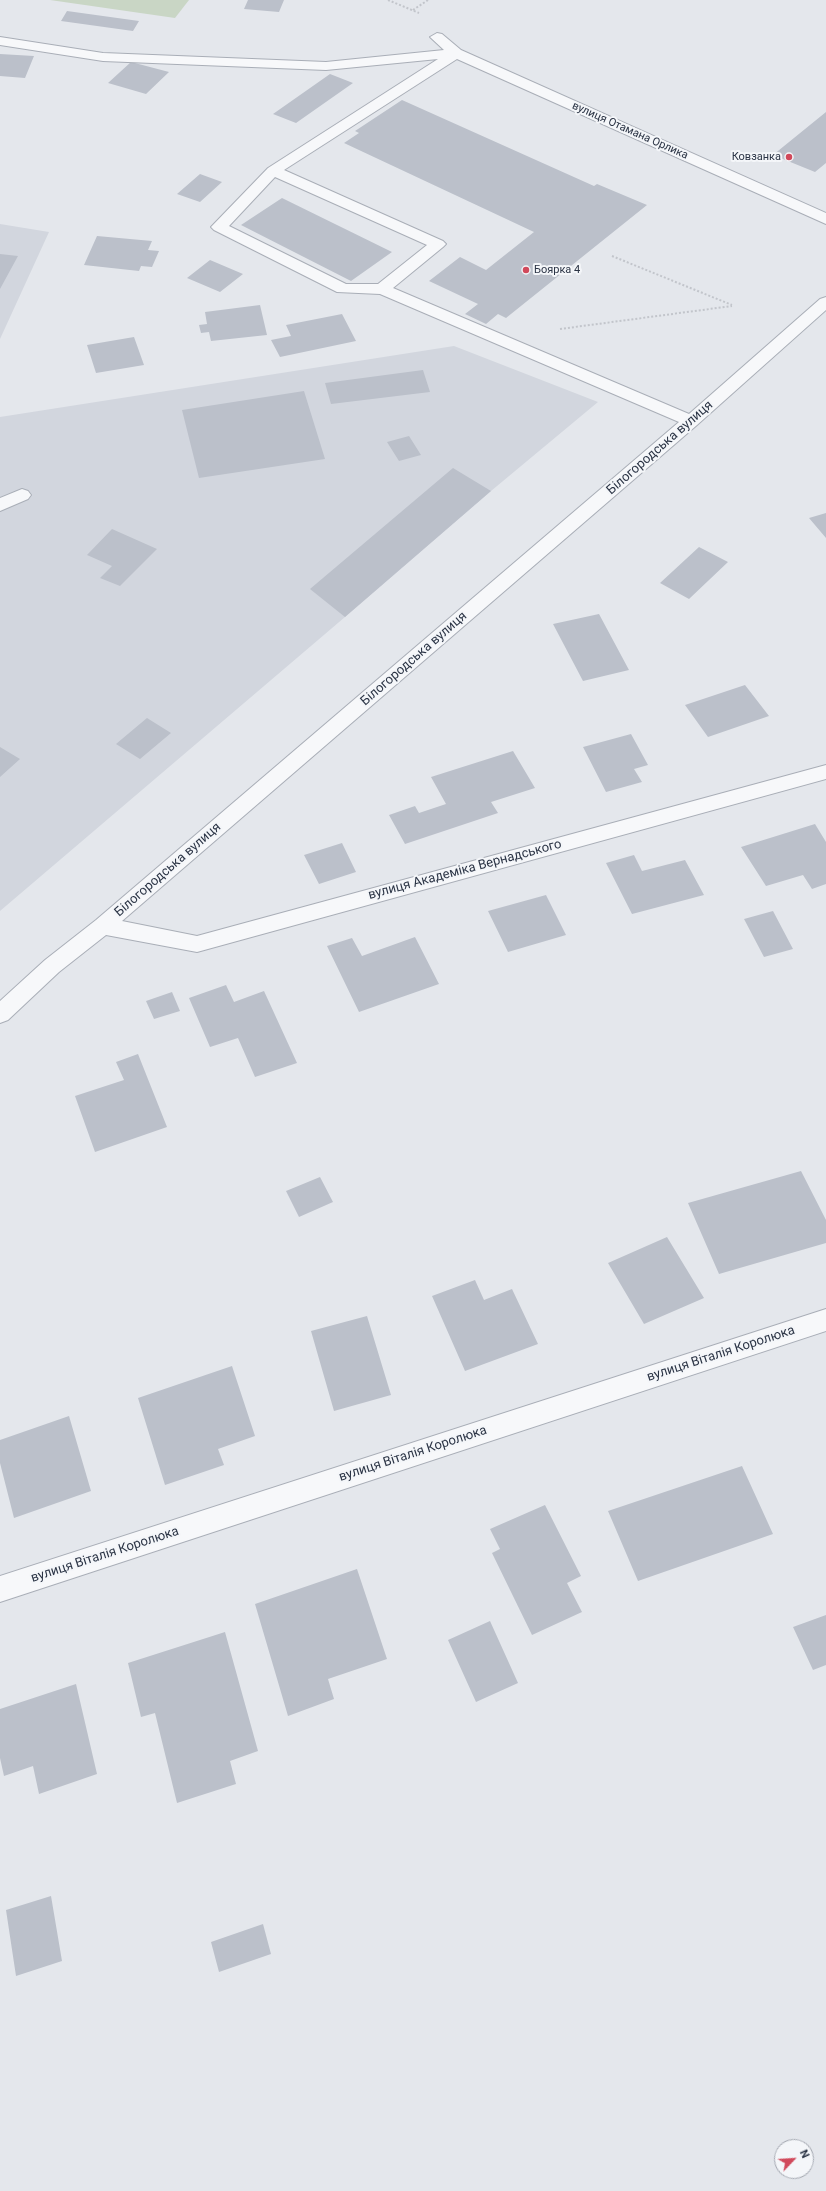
<!DOCTYPE html>
<meta charset="utf-8">
<style>
body{margin:0}
#map{position:relative;width:826px;height:2191px;overflow:hidden;background:#e4e7ec;font-family:Roboto,sans-serif}
canvas{display:block}
.north{position:absolute;left:774px;top:2139px;width:40px;height:40px;box-sizing:border-box;background:#f4f6f9;border:1px solid #a4a8b1;border-radius:50%;rotate:65deg;font-size:11px;font-weight:700;line-height:16px;text-align:center;color:#2b3445}
.north::after{content:'';display:block;margin:auto;width:14px;height:18px;background:#d1495b;clip-path:polygon(50% 0,100% 100%,50% 72%,0 100%)}
</style>
<div id="map">
<canvas width="826" height="2191"></canvas>
<div class="north">N</div>
</div>
<script>
const ctx = document.querySelector('canvas').getContext('2d');
ctx.lineJoin = 'round';
function paint(path, color) { ctx.fillStyle = color; ctx.fill(path, 'evenodd'); }
const poly = rows => new Path2D(rows.map(r => 'M' + r).join(''));
function stroke(path, color, width, dash) { ctx.strokeStyle = color; ctx.lineWidth = width; ctx.lineCap = dash ? 'butt' : 'round'; ctx.setLineDash(dash || []); ctx.stroke(path); }
function write(font, color, halo, rows, align = 'center') {
  ctx.font = font + ' Roboto,sans-serif'; ctx.lineWidth = 4; ctx.setLineDash([]); ctx.textBaseline = 'middle'; ctx.strokeStyle = halo; ctx.fillStyle = color; for (const [text, x, y, turn = 0] of rows) {
    ctx.save(); ctx.translate(x, y); ctx.rotate((+turn || 0) * Math.PI / 180); ctx.textAlign = isNaN(turn) ? turn : align; if (halo) ctx.strokeText(text, 0, 0); ctx.fillText(text, 0, 0); ctx.restore();
  }
}
paint(poly([
 [0,224,49,232,0,339],
 [454,346,598,402,491,491,345,617,0,911,0,417]
]), '#d2d6de');
paint(poly([
 [50,0,189,0,175,18]
]), '#c9d6c5');
paint(poly([
 [248,0,284,0,279,12,244,9],
 [67,11,139,21,133,31,61,21],
 [0,54,34,56,25,78,0,76],
 [131,62,169,72,146,94,108,83],
 [330,74,353,83,296,123,273,114],
 [402,100,594,186,597,184,647,205,506,318,498,314,486,324,465,314,478,304,429,281,460,257,486,270,534,232,344,143,359,133,355,131],
 [826,112,826,163,815,172,773,155],
 [200,174,222,182,200,202,177,194],
 [282,198,392,252,351,281,241,225],
 [97,236,152,241,148,250,159,251,152,267,141,266,139,271,84,265],
 [0,254,18,256,0,289],
 [210,260,243,274,220,292,187,278],
 [260,305,267,335,211,341,209,332,201,333,199,325,207,324,205,312],
 [342,314,356,341,280,357,271,340,291,336,286,325],
 [134,337,144,365,96,373,87,345],
 [423,370,430,392,331,404,325,383],
 [304,391,325,459,199,478,182,410],
 [409,436,421,455,399,461,387,442],
 [453,468,491,491,345,617,310,589],
 [826,513,826,538,809,518],
 [112,529,157,549,120,586,100,578,112,566,87,555],
 [699,547,728,562,689,599,660,583],
 [599,614,629,670,583,681,553,624],
 [745,685,769,716,708,737,685,705],
 [147,718,171,733,140,759,116,744],
 [631,734,648,765,634,769,642,782,606,792,583,747],
 [0,747,20,759,0,777],
 [513,751,535,788,491,802,498,813,405,844,389,815,415,806,419,813,446,804,431,777],
 [815,824,826,842,826,884,812,889,803,875,766,886,741,847],
 [342,843,356,872,319,884,304,855],
 [634,855,642,871,685,860,704,895,632,914,606,863],
 [546,895,566,935,508,952,488,911],
 [773,911,793,949,764,957,744,919],
 [415,937,439,984,359,1012,327,946,352,938,362,956],
 [226,985,234,1002,264,991,297,1063,255,1077,238,1038,210,1047,189,998],
 [172,992,180,1011,154,1019,146,1001],
 [138,1054,167,1127,95,1152,75,1096,124,1080,116,1062],
 [801,1171,826,1220,826,1243,719,1274,688,1203],
 [320,1177,333,1202,299,1217,286,1191],
 [667,1237,704,1298,644,1324,608,1263],
 [475,1280,484,1300,512,1289,538,1344,465,1371,432,1296],
 [367,1316,391,1395,334,1411,311,1331],
 [232,1366,255,1436,218,1449,224,1465,165,1485,138,1398],
 [69,1416,91,1491,14,1518,0,1463,0,1440],
 [742,1466,773,1534,638,1581,608,1511],
 [545,1505,581,1576,567,1583,582,1612,532,1635,492,1553,500,1549,490,1529],
 [357,1569,387,1659,328,1679,334,1699,288,1716,255,1604],
 [826,1615,826,1665,813,1670,793,1627],
 [490,1621,518,1683,476,1702,448,1640],
 [225,1632,258,1751,230,1761,236,1784,177,1803,155,1713,141,1717,128,1663],
 [76,1684,97,1774,39,1794,33,1766,4,1776,0,1758,0,1709],
 [51,1896,62,1961,16,1976,6,1910],
 [263,1924,271,1954,219,1972,211,1942]
]), '#bbc0ca');
const minor = poly([
 [437,33,442,34,461,50,826,213,826,224,457,59,284,170,443,241,446,244,443,247,393,288,689,414,820,299,826,297,826,310,697,425,122,921,197,936,826,765,826,779,197,952,106,935,59,972,8,1020,0,1023,0,1001,45,960,96,920,679,422,380,294,337,292,214,230,211,227,268,168,438,59,326,70,103,61,0,45,0,37,103,53,326,62,444,50,430,37,437,33],
 [275,177,427,245,378,284,346,284,229,226,275,177],
 [22,489,28,491,31,495,28,499,0,511,0,498,22,489],
 [826,1309,826,1331,0,1602,0,1576,826,1309]
]);
stroke(minor, '#a9aeb7', 2);
stroke(poly([
 [388,0,419,13],
 [413,10,428,0],
 [612,256,732,305],
 [560,329,732,306]
]), '#c2c5cb', 2, [2, 2]);
paint(minor, '#f7f8fa');
for (const [x, y, r, color] of [
 [789,157,4,"#d1495b"],
 [526,270,4,"#d1495b"]
]) { const dot = new Path2D(); dot.arc(x, y, r, 0, 2 * Math.PI); ctx.fillStyle = color; ctx.fill(dot); stroke(dot, '#f4f6f9', 1.5); }
write('11px', '#2b3445', '#f4f6f9', [
 ["вулиця Отамана Орлика",630,131,24]
]);
write('11px', '#2b3445', '#f4f6f9', [
 ["Ковзанка",781,157],
 ["Боярка 4",534,270,"left"]
], 'right');
write('13px', '#2b3445', '#f4f6f9', [
 ["Білогородська вулиця",660,448,-41],
 ["Білогородська вулиця",414,659,-41],
 ["Білогородська вулиця",168,870,-41],
 ["вулиця Академіка Вернадського",465,870,-15],
 ["вулиця Віталія Королюка",721,1354,-18],
 ["вулиця Віталія Королюка",413,1454,-18],
 ["вулиця Віталія Королюка",105,1555,-18]
]);
</script>
